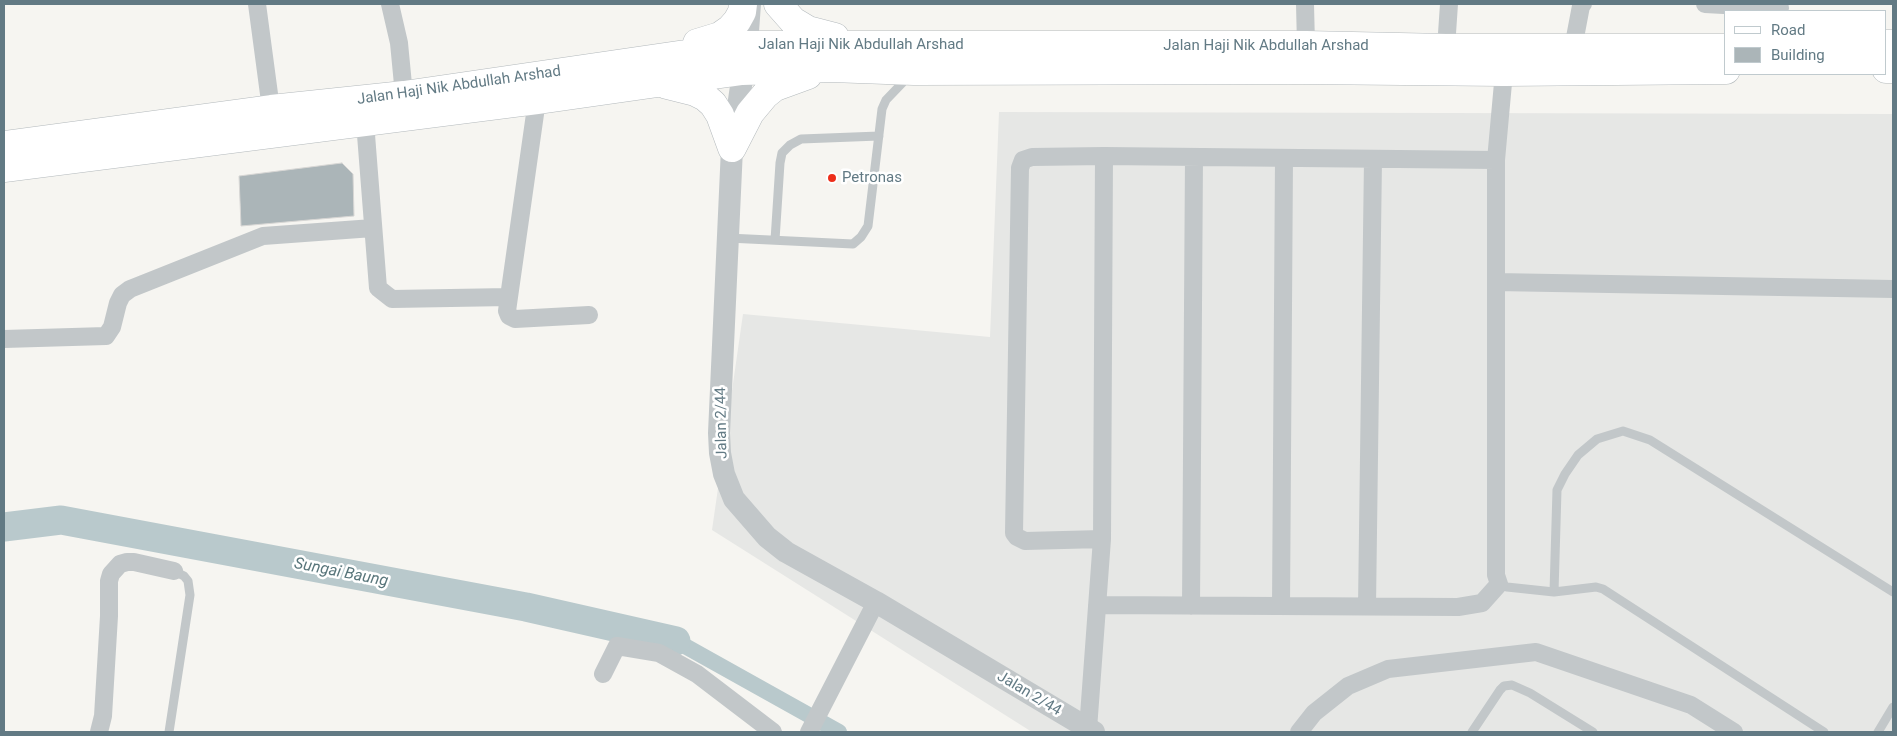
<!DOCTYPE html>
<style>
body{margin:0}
#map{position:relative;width:1897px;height:736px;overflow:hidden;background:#f6f5f1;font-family:Roboto,sans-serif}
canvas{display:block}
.frame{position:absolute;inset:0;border:5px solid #627a84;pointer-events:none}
.legend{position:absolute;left:1724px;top:10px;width:162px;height:65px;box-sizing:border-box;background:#fff;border:1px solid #c0cace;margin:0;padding:6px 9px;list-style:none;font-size:15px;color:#627a84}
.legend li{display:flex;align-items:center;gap:10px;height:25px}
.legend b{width:25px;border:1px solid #c0cace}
</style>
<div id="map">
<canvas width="1897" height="736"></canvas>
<div class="frame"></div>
<ul class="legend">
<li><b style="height:6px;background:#fff"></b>Road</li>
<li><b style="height:14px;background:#abb5b8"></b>Building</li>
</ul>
</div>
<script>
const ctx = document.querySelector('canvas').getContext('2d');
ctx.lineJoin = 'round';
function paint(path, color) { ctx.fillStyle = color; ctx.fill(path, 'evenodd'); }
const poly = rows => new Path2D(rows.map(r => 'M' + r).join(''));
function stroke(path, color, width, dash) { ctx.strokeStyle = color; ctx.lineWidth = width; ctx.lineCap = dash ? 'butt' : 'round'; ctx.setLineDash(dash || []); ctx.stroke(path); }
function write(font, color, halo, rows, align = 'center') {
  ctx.font = font + ' Roboto,sans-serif'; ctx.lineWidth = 5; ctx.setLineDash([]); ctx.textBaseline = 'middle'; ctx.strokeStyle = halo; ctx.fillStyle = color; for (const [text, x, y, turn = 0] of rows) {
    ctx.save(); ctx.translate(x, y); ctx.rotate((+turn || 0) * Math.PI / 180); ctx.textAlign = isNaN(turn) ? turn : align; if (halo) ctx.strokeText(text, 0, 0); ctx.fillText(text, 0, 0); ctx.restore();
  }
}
paint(poly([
 [999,112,1893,114,1893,732,1032,732,712,530,743,314,990,337]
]), '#e6e7e5');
stroke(poly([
 [676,641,839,732]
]), '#b9c9cc', 16);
stroke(poly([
 [4,527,61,520,526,607,676,641]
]), '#b9c9cc', 29);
const building = poly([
 [342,163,353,174,354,216,241,226,239,176,342,163]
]);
paint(building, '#abb5b8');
stroke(building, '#d7d6d4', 1);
const primary = poly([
 [778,4,793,21,808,30,835,37],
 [697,43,720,36,730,29,737,21,742,12,743,4],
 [1886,44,1893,44],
 [1886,69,1893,69],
 [667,85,695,92,705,97,713,104,720,115,732,148],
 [4,145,271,109,404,95,747,45,1306,45,1446,48,1726,48],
 [732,148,750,113,765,95,775,87,808,75],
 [4,168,537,100,742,71,831,68,914,71,1302,70,1504,72,1726,70]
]);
stroke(primary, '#b3b9bc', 29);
stroke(poly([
 [728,238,853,244,861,237,868,226,882,109,886,100,909,76],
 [775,240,780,163,782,153,790,145,801,139,879,136],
 [1499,584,1507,587,1554,592,1596,587,1603,589,1824,732],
 [1554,592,1557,490,1565,474,1578,455,1597,439,1623,431,1650,440,1893,592],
 [169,732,190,595,188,581,184,576,174,571],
 [1472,732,1500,690,1504,686,1512,685,1530,693,1593,732],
 [1878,732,1893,707]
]), '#c2c7c9', 9);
stroke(poly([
 [257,4,271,109],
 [390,4,399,43,404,95],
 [1305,4,1306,45],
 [1705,4,1780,8],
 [1446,48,1449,4],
 [1573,48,1581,6,1583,4],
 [537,100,507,311,509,316,515,319,589,315],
 [365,122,378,288,392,299,509,297],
 [1496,282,1893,289],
 [4,339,106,336,112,327,118,303,122,295,130,289,263,236,373,228],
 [1102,539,1025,541,1017,537,1014,533,1020,168,1023,160,1032,157,1104,156,1496,160],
 [1097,605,1458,607,1482,603,1499,584,1496,575,1496,160,1504,72],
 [1191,606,1194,157],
 [1281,606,1284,158],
 [1367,606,1373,159],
 [603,674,617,646,659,653,697,674,773,732],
 [1088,729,1102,539,1104,156],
 [99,732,103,716,109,616,109,581,111,574,120,564,127,562,134,562,174,571],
 [809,732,876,602],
 [1299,732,1314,713,1348,686,1388,669,1536,652,1691,705,1734,732]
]), '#c2c7c9', 18);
stroke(poly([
 [750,4,747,45,732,148,719,433,720,453,724,474,734,499,767,537,786,552,876,602,1094,732]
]), '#c2c7c9', 22);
stroke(primary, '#fff', 28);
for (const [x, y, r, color] of [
 [832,178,5,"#ed2e1a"]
]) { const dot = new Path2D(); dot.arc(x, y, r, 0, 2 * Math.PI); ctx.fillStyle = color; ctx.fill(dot); stroke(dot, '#fff', 2); }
write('15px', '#627a84', '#fff', [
 ["Jalan Haji Nik Abdullah Arshad",861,45],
 ["Jalan Haji Nik Abdullah Arshad",1266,46],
 ["Jalan Haji Nik Abdullah Arshad",459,86,-8],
 ["Jalan 2/44",722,423,-91],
 ["Jalan 2/44",1029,694,31]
]);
write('15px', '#627a84', '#fff', [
 ["Petronas",842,178]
], 'left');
write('italic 16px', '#59767b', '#fff', [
 ["Sungai Baung",341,573,11]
]);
</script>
